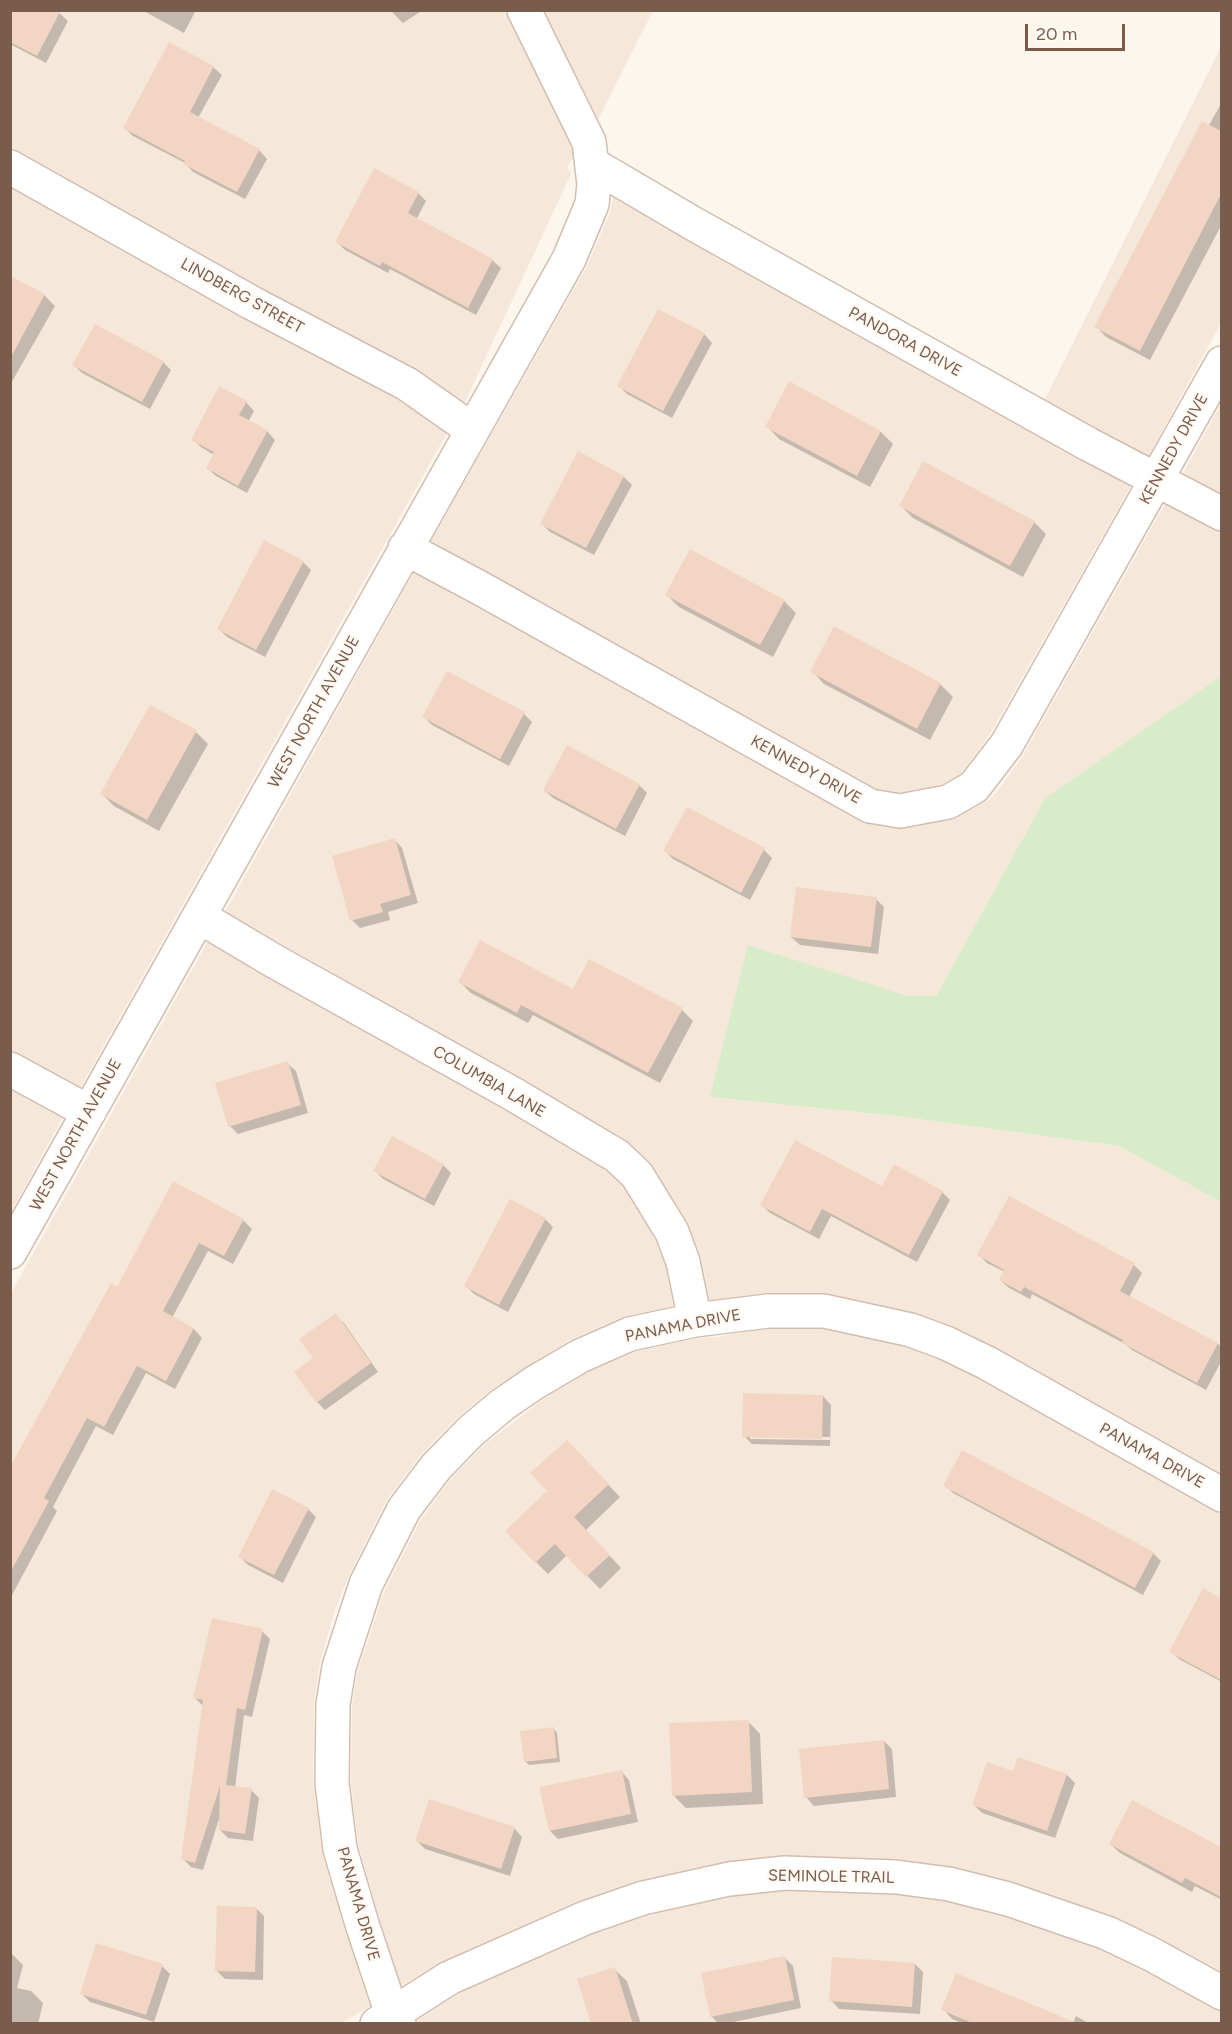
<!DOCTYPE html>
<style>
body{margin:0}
#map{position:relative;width:1232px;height:2034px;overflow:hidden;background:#fdf6ec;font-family:Figtree,sans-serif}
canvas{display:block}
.frame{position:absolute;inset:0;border:12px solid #7a5c4d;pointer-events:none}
.scale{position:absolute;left:1025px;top:24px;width:100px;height:27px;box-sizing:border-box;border:3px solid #7a5c4d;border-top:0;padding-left:8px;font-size:18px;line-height:21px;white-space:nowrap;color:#7a5c4d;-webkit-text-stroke:4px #fffaf3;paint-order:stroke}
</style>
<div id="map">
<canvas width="1232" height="2034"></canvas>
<div class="frame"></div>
<div class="scale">20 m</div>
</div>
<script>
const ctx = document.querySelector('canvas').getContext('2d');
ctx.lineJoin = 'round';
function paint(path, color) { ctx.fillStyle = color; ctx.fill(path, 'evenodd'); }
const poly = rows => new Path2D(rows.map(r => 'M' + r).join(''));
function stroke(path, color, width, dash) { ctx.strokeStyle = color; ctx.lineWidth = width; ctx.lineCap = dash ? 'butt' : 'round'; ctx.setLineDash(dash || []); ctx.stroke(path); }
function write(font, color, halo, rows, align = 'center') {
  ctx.font = font + ' Figtree,sans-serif'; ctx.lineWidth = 5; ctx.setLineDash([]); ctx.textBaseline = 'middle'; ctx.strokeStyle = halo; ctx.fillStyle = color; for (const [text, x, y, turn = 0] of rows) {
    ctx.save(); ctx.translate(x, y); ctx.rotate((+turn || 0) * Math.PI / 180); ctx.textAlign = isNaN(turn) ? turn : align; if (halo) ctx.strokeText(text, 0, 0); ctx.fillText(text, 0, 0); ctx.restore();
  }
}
paint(poly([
 [505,10,571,145,573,158,567,168,572,172,464,404,415,370,260,288,11,148,11,11],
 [544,11,653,11,598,120],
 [1221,47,1221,323,1148,457,1044,401],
 [10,187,244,318,398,399,447,433,80,1088,11,1050],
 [613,196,686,239,1131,486,990,734,961,774,940,785,897,793,874,790,430,543,586,268,610,212],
 [1221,404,1221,495,1182,475],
 [1165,504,1221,533,1221,676,1045,798,936,996,908,996,710,1097,896,1116,1119,1146,1221,1202,1221,1476,996,1348,953,1328,914,1314,826,1294,765,1294,710,1301,702,1262,688,1225,653,1168,629,1145,522,1080,225,912,414,572,861,821,905,828,954,819,989,800,1001,787,1023,755],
 [208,941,504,1109,606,1170,622,1184,655,1237,665,1265,673,1306,620,1318,570,1340,489,1391,456,1419,420,1456,388,1498,348,1577,334,1613,320,1663,314,1701,313,1781,322,1852,344,1927,370,2006,342,2023,11,2024,11,1293],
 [11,1088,63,1117,11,1212],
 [771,1328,824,1328,870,1337,907,1347,940,1359,980,1378,1221,1514,1221,1974,1159,1940,1112,1917,1011,1882,951,1868,896,1860,780,1856,722,1862,637,1881,575,1902,440,1962,401,1986,380,1921,359,1848,351,1785,352,1707,357,1673,384,1592,421,1519,451,1479,485,1444,545,1398,590,1371,638,1351,699,1338,716,1337],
 [787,1890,897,1895,947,1901,1005,1915,1100,1949,1144,1970,1222,2012,1221,2024,421,2024,418,2020,460,1993,594,1934,650,1915,734,1896]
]), '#f5e8da');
paint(poly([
 [1221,676,1221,1202,1119,1146,896,1116,710,1097,748,945,908,996,936,996,1045,798]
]), '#d8ecc9');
paint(poly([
 [10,10,56,10,68,21,46,63,10,44],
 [142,10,196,10,184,33],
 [390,10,423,10,403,23],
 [213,67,222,75,198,118,259,150,267,159,245,199,193,172,185,163,133,136,125,128],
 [1222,102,1222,224,1150,360,1106,337,1096,326],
 [418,193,426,201,416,220,492,260,501,268,476,315,390,269,388,273,345,250,337,242],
 [10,277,44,295,55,306,10,385],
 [704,334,712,343,672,418,627,394,619,386],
 [163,362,171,370,150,409,82,373,74,365],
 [246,402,254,411,248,422,267,431,275,440,247,493,216,476,207,468,214,455,201,447,192,439],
 [767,426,881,432,893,444,870,487,779,439],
 [624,477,632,485,594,555,550,532,542,524],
 [901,506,1034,522,1046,534,1023,577,913,518],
 [303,562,311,570,265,657,227,637,219,629],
 [667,595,784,601,796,613,773,657,679,607],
 [812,671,940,684,953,697,930,740,824,684],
 [524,714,532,722,509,766,432,725,424,717],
 [196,732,208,744,159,831,114,806,102,794],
 [639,785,647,793,625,836,553,798,544,790],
 [394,839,402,848,418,903,388,912,390,920,360,928,352,920],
 [764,850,772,858,750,900,673,859,665,851],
 [876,899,884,907,878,954,800,945,791,937],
 [460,982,574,991,682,1010,693,1021,660,1083,533,1015,528,1023,471,993],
 [287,1063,296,1071,308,1113,238,1134,230,1126],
 [443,1165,451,1173,434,1206,383,1179,375,1171],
 [173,1183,243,1220,252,1229,233,1264,208,1251,172,1318,194,1329,202,1338,175,1389,146,1373,113,1435,96,1426,53,1507,57,1511,10,1599,10,1472,117,1289],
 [883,1188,942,1192,950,1200,917,1262,831,1216,819,1239,770,1213,762,1205],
 [1009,1198,1134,1265,1142,1273,1129,1297,1218,1344,1222,1348,1222,1360,1206,1390,1132,1350,1125,1344,1032,1294,1030,1299,1009,1288,1000,1280,1005,1272,987,1263,979,1255],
 [545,1219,553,1227,508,1312,474,1294,466,1286],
 [335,1315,344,1323,378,1372,325,1410,317,1402,315,1359],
 [823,1396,831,1405,830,1446,752,1444,744,1436],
 [750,1436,830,1437,830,1440,750,1439],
 [579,1454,620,1497,586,1530,621,1568,600,1589,567,1555,548,1574,536,1562,549,1491],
 [945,1485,1153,1553,1161,1561,1143,1595,953,1493],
 [308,1509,316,1517,283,1583,248,1565,240,1557],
 [1204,1590,1222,1600,1222,1682,1179,1659,1171,1651],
 [262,1631,270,1639,252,1717,244,1715,235,1788,251,1790,259,1798,253,1841,228,1838,220,1830,219,1819,203,1870,191,1867,183,1859,203,1706,195,1698],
 [748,1721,760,1734,763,1804,686,1808,674,1796],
 [554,1729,557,1733,560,1762,529,1765,525,1761],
 [884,1741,892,1749,896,1797,814,1806,806,1797],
 [621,1771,629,1780,638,1822,558,1839,550,1831],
 [1014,1773,1067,1775,1075,1783,1055,1838,982,1813,974,1805],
 [1132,1802,1222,1849,1222,1900,1195,1886,1192,1892,1120,1853,1110,1844],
 [514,1828,522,1837,510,1876,425,1849,417,1841],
 [256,1908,264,1916,263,1980,225,1979,217,1971],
 [10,1952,23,1965,17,1988,31,1991,43,2003,38,2024,10,2024],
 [785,1958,793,1966,801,2008,724,2024,719,2024,711,2016],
 [915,1964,923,1972,920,2014,839,2009,831,2000],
 [162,1966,170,1974,154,2022,90,2002,82,1994],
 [614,1969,627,1981,641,2024,593,2024],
 [943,2009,1073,2023,1076,2016,1090,2024,964,2024,952,2019]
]), '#0003');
paint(poly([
 [10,10,61,10,37,56,10,42],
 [169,42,214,66,190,112,260,149,237,192,183,164,185,161,123,128],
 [1202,121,1221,131,1221,194,1140,351,1094,327],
 [374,168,419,192,408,213,493,259,468,308,382,262,380,266,335,242],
 [10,276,45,294,10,359],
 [658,309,705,333,663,411,617,386],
 [95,324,164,361,142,402,72,365],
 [789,381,881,431,857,476,765,427],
 [219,386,247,401,239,415,268,430,238,486,206,468,214,452,191,440],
 [578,451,624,476,586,548,540,524],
 [923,461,1035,521,1010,566,899,506],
 [264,540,304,561,256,650,217,629],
 [690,549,785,600,760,645,665,595],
 [834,626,941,683,917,729,810,672],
 [447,671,525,712,500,759,422,717],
 [150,705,197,730,147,820,100,794],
 [567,745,640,784,616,829,543,790],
 [687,807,765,848,741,893,663,851],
 [395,838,411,895,380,904,383,912,350,921,332,856],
 [796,887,877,897,871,947,790,937],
 [480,940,573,989,589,959,683,1008,648,1073,521,1005,517,1013,458,982],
 [288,1061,301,1105,228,1127,215,1083],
 [392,1136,444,1164,425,1199,373,1171],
 [795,1140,882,1186,894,1164,943,1191,909,1255,822,1209,810,1232,760,1205],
 [173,1181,244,1219,224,1256,199,1243,163,1311,194,1328,166,1381,137,1366,104,1427,87,1418,44,1498,49,1501,10,1573,10,1467,111,1283,117,1287],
 [1009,1196,1135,1263,1120,1291,1218,1343,1197,1383,1122,1343,1123,1340,1024,1287,1021,1292,999,1280,1004,1270,977,1255],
 [510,1199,546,1218,499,1305,464,1286],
 [336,1313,371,1363,316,1403,294,1372,313,1358,299,1339],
 [743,1393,823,1395,822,1439,742,1437],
 [567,1440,609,1484,574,1517,610,1555,586,1577,555,1544,535,1563,505,1531,547,1491,530,1473],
 [962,1450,1154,1552,1135,1588,943,1486],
 [272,1489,309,1508,274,1575,238,1557],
 [1203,1588,1221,1598,1221,1680,1169,1652],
 [212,1618,263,1629,245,1710,237,1708,226,1785,252,1788,245,1834,219,1830,220,1786,195,1863,181,1859,203,1700,193,1698],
 [749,1720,752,1792,672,1796,669,1723],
 [554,1727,557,1758,524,1762,520,1731],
 [884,1740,889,1789,804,1798,799,1749],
 [1018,1757,1067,1774,1047,1831,972,1805,987,1762,1013,1771],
 [622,1770,631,1814,549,1831,539,1787],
 [429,1799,515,1827,501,1869,415,1841],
 [1132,1800,1221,1847,1221,1897,1185,1878,1182,1883,1109,1844],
 [217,1906,257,1907,255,1972,215,1971],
 [96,1943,163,1964,146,2015,80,1994],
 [785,1956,794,2000,710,2017,701,1973],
 [832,1957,915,1963,912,2007,829,2001],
 [615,1967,633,2024,591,2024,577,1979],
 [956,1973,1077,2023,1077,2024,975,2024,941,2010]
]), '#f3d5c3');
const street = poly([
 [592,164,694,224,1088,444,1222,514],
 [10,167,252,303,407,384,471,429],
 [405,548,480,588,870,806,900,811,948,802,974,787,1007,744,1222,363],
 [200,917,274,961,513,1094,617,1156,637,1175,672,1232,683,1262,695,1320],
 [10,1069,89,1112],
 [10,1252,569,259,592,204,594,184,589,142,524,10],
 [377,2024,449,1978,585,1918,643,1898,729,1879,785,1873,896,1877,949,1884,1008,1899,1107,1933,1151,1954,1222,1993],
 [399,2024,392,2014,362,1924,340,1849,332,1783,333,1704,339,1667,366,1584,404,1509,436,1467,471,1431,502,1405,534,1383,580,1356,630,1334,695,1320,768,1311,824,1311,911,1330,946,1343,987,1363,1222,1495]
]);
stroke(street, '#d1beb0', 36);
stroke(street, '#fff', 33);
write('16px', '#7a5c4d', '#fffaf3', [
 ["LINDBERG STREET",242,296,29],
 ["PANDORA DRIVE",905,342,29],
 ["KENNEDY DRIVE",1174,449,-61],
 ["WEST NORTH AVENUE",314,712,-61],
 ["KENNEDY DRIVE",806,770,29],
 ["COLUMBIA LANE",489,1082,30],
 ["WEST NORTH AVENUE",76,1135,-61],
 ["PANAMA DRIVE",683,1326,-11],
 ["PANAMA DRIVE",1152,1456,29],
 ["SEMINOLE TRAIL",831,1877,1],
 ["PANAMA DRIVE",358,1904,74]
]);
</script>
